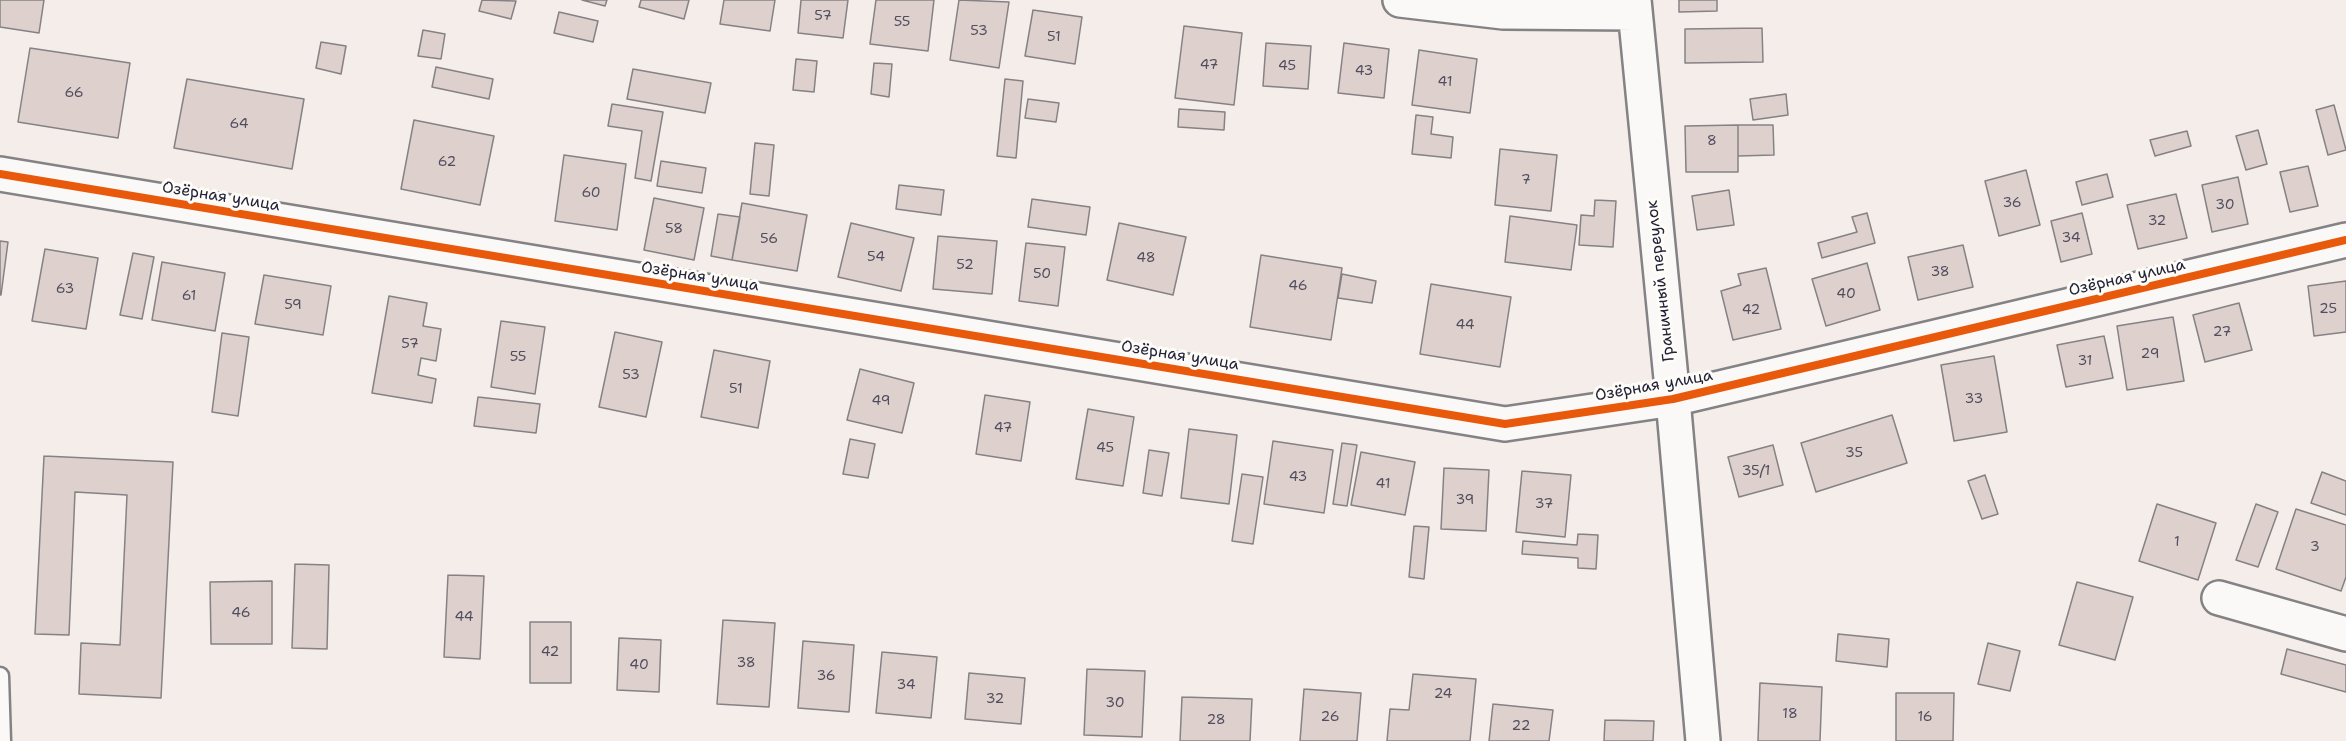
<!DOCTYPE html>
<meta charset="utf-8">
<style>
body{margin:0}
canvas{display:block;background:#f4ede9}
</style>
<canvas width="2346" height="741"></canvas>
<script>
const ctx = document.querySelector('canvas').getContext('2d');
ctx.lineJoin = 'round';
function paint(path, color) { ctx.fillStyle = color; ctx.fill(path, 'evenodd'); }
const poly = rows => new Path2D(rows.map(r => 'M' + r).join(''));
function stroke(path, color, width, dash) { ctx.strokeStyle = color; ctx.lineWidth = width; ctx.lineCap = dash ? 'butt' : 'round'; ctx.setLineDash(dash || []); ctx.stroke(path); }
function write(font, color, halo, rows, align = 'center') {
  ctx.font = font + ' "Shantell Sans",sans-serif'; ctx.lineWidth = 6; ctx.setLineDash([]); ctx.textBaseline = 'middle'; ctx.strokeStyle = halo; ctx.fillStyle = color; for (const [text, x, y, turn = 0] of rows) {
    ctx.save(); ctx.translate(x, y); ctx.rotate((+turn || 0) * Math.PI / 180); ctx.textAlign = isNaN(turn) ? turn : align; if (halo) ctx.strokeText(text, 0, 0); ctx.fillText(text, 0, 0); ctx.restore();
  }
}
const building = poly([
 [0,0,44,0,39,33,0,27,0,0],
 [482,0,516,1,511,19,479,11,482,0],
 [582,0,607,0,605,6,582,0],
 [641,0,689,0,684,19,639,7,641,0],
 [724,0,775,0,770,31,720,24,724,0],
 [801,0,848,0,843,38,798,33,801,0],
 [876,0,934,0,928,51,870,44,876,0],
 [959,0,1009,2,999,68,950,60,959,0],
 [1679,0,1717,0,1717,11,1679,12,1679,0],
 [1033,10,1082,17,1075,64,1025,56,1033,10],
 [559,12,598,21,593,42,554,33,559,12],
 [1184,26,1242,33,1234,105,1175,98,1184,26],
 [1762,28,1763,62,1685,63,1685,29,1762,28],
 [423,30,445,34,441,59,418,56,423,30],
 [321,42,346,46,341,74,316,68,321,42],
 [1266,43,1311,46,1308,89,1263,86,1266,43],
 [1344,43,1389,49,1384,98,1338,93,1344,43],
 [30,48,130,63,118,138,18,122,30,48],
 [1419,50,1477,59,1470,113,1412,105,1419,50],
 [796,59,817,61,814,92,793,90,796,59],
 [874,63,892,64,889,97,871,94,874,63],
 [436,67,493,79,489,99,432,87,436,67],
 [633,69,711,83,705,113,627,99,633,69],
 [187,79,304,99,292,169,174,148,187,79],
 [1005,79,1023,81,1016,158,997,156,1005,79],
 [1786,94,1788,115,1753,120,1750,99,1786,94],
 [1028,99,1059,103,1056,122,1025,118,1028,99],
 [612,104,663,112,651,181,635,178,642,131,608,126,612,104],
 [2334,105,2346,150,2328,155,2316,110,2334,105],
 [1179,109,1225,112,1224,130,1178,127,1179,109],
 [1416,115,1433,117,1431,134,1453,137,1451,158,1412,154,1416,115],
 [414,120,494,136,480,205,401,189,414,120],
 [1738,125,1738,172,1686,172,1685,126,1738,125],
 [1738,125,1773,125,1774,155,1738,156,1738,125],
 [2258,130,2267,164,2246,170,2236,136,2258,130],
 [2187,131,2191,146,2155,156,2150,140,2187,131],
 [755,143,774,145,769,196,750,194,755,143],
 [1500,149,1557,155,1551,211,1495,205,1500,149],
 [564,155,626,164,617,230,555,221,564,155],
 [661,161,706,168,702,193,657,186,661,161],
 [2308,166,2318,206,2290,212,2280,172,2308,166],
 [2026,170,2040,225,1999,236,1985,181,2026,170],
 [2107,174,2113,197,2082,205,2076,182,2107,174],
 [2238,177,2248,224,2212,232,2202,185,2238,177],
 [899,185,944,190,941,215,896,209,899,185],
 [1729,190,1734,225,1697,230,1692,196,1729,190],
 [2176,194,2187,238,2138,249,2127,205,2176,194],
 [654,198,704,208,694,260,644,250,654,198],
 [1032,199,1090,207,1086,235,1028,227,1032,199],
 [1595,200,1616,201,1613,247,1579,245,1581,215,1594,216,1595,200],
 [742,203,807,215,797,271,732,260,742,203],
 [1867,213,1875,243,1822,258,1818,243,1857,232,1852,217,1867,213],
 [2082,213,2092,254,2061,262,2051,221,2082,213],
 [718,214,740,217,732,260,711,256,718,214],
 [1510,216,1577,225,1571,270,1505,262,1510,216],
 [851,223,914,238,901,291,838,277,851,223],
 [1119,223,1186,237,1173,295,1107,280,1119,223],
 [938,236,997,241,992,294,933,289,938,236],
 [0,241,8,242,1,295,0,295,0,241],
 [1026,243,1065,247,1058,306,1019,301,1026,243],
 [1963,245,1973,287,1918,300,1908,257,1963,245],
 [45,249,98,258,86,329,32,321,45,249],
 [133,253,154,257,142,319,120,315,133,253],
 [1261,255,1342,268,1331,340,1250,327,1261,255],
 [162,262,225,273,215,331,152,320,162,262],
 [1867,263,1880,310,1826,326,1812,279,1867,263],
 [1766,268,1781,329,1733,340,1721,291,1741,285,1738,274,1766,268],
 [1342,274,1376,281,1372,303,1338,298,1342,274],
 [264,275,331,286,323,335,255,324,264,275],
 [2346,281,2346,332,2314,336,2308,286,2346,281],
 [1431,284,1511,297,1500,367,1420,354,1431,284],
 [389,296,427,303,423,326,441,329,436,361,421,358,418,375,436,379,432,403,372,393,389,296],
 [2239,303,2252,350,2205,362,2193,315,2239,303],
 [2173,317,2184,381,2127,390,2117,326,2173,317],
 [501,321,545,327,535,394,491,387,501,321],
 [615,332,662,342,646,417,599,407,615,332],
 [222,333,249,337,238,416,212,412,222,333],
 [2104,336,2113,378,2066,387,2057,345,2104,336],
 [714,350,770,361,758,428,701,417,714,350],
 [1994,356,2007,432,1954,441,1941,365,1994,356],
 [860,369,914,383,902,433,847,420,860,369],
 [985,395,1030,402,1021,461,976,454,985,395],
 [478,397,540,404,536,433,474,426,478,397],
 [1088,409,1134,417,1123,486,1076,479,1088,409],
 [1892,415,1907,463,1816,492,1801,443,1892,415],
 [1189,429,1237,435,1229,504,1181,498,1189,429],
 [850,439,875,444,868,478,843,474,850,439],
 [1273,441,1333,450,1324,513,1264,504,1273,441],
 [1342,443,1357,445,1347,506,1333,504,1342,443],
 [1773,445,1783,485,1739,497,1728,457,1773,445],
 [1149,450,1169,453,1162,496,1143,493,1149,450],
 [1361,452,1415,462,1405,515,1351,505,1361,452],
 [44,456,173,462,161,698,79,694,81,643,120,645,127,495,75,492,69,635,35,634,44,456],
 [1444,468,1489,470,1486,531,1441,529,1444,468],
 [1522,471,1571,475,1565,537,1516,532,1522,471],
 [2322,472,2346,481,2346,515,2311,503,2322,472],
 [1242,474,1263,477,1253,544,1232,541,1242,474],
 [1985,475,1998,514,1982,519,1968,481,1985,475],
 [2157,504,2216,523,2198,580,2139,561,2157,504],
 [2256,504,2278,512,2258,567,2236,560,2256,504],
 [2296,509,2346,525,2346,577,2341,591,2276,569,2296,509],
 [1414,526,1429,527,1424,579,1409,577,1414,526],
 [1578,534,1598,535,1596,569,1578,568,1578,558,1522,554,1523,541,1577,545,1578,534],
 [295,564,329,565,327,649,292,648,295,564],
 [448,575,484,576,480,659,444,657,448,575],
 [272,581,272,644,211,644,210,582,272,581],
 [2077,582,2133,597,2115,660,2059,645,2077,582],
 [723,620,775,623,769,707,717,704,723,620],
 [530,622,571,622,571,683,530,683,530,622],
 [1838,634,1889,639,1887,667,1836,661,1838,634],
 [619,638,661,640,659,692,617,690,619,638],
 [803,641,854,645,849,712,798,708,803,641],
 [1988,643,2020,651,2010,691,1978,684,1988,643],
 [2287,649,2346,665,2346,692,2281,674,2287,649],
 [882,652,937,657,931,718,876,713,882,652],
 [1087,669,1145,671,1142,737,1084,735,1087,669],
 [969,673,1025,678,1021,724,965,719,969,673],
 [1413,674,1476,679,1470,741,1387,741,1390,709,1409,710,1413,674],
 [1760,683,1822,687,1820,741,1758,741,1760,683],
 [1304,689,1361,693,1357,741,1300,741,1304,689],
 [1896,693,1954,693,1953,741,1896,741,1896,693],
 [1182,697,1252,699,1250,741,1180,741,1182,697],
 [1493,704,1553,710,1549,741,1489,741,1493,704],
 [1605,720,1654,721,1653,741,1604,741,1605,720]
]);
paint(building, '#ded0cc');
stroke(building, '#858285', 1.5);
const service = poly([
 [0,676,2,741]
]);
const minor = poly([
 [1400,0,1503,12,1635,13],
 [1634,0,1673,399,1703,741],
 [0,174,1505,424,1673,399,2346,240],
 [2219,598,2346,634]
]);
stroke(service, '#858285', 21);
stroke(minor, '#858285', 38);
stroke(service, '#faf9f7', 16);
stroke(minor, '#faf9f7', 33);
stroke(poly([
 [0,174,1505,424,1673,399,2346,240]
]), '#e8590c', 8);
write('14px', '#514e5f', null, [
 ["57",823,16],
 ["55",902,22],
 ["53",979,31],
 ["51",1054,37],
 ["47",1209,65],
 ["45",1287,66],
 ["43",1364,71],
 ["41",1445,82],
 ["66",74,93],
 ["64",239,124],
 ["8",1712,141],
 ["62",447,162],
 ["7",1526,180],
 ["60",591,193],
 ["36",2012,203],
 ["30",2225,205],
 ["32",2157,221],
 ["58",674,229],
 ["34",2071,238],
 ["56",769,239],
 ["54",876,257],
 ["48",1146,258],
 ["52",965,265],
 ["38",1940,272],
 ["50",1042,274],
 ["46",1298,286],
 ["63",65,289],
 ["40",1846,294],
 ["61",189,296],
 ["59",293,305],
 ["25",2328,309],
 ["42",1751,310],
 ["44",1465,325],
 ["27",2222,332],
 ["57",410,344],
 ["29",2150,354],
 ["55",518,357],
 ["31",2085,361],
 ["53",631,375],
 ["51",736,389],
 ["33",1974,399],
 ["49",881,401],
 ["47",1003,428],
 ["45",1105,448],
 ["35",1854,453],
 ["35/1",1756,471],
 ["43",1298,477],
 ["41",1383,484],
 ["39",1465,500],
 ["37",1544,504],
 ["1",2177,542],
 ["3",2315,547],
 ["46",241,613],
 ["44",464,617],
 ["42",550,652],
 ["38",746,663],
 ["40",639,665],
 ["36",826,676],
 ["34",906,685],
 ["24",1443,694],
 ["32",995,699],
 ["30",1115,703],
 ["18",1790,714],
 ["26",1330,717],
 ["16",1925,717],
 ["28",1216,720],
 ["22",1521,726]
]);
write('16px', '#22223b', '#fdfcf7', [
 ["Озёрная улица",221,197,9],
 ["Озёрная улица",700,277,9],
 ["Озёрная улица",2127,278,-13],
 ["Граничный переулок",1661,281,-96],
 ["Озёрная улица",1180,356,9],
 ["Озёрная улица",1654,386,-10]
]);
</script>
